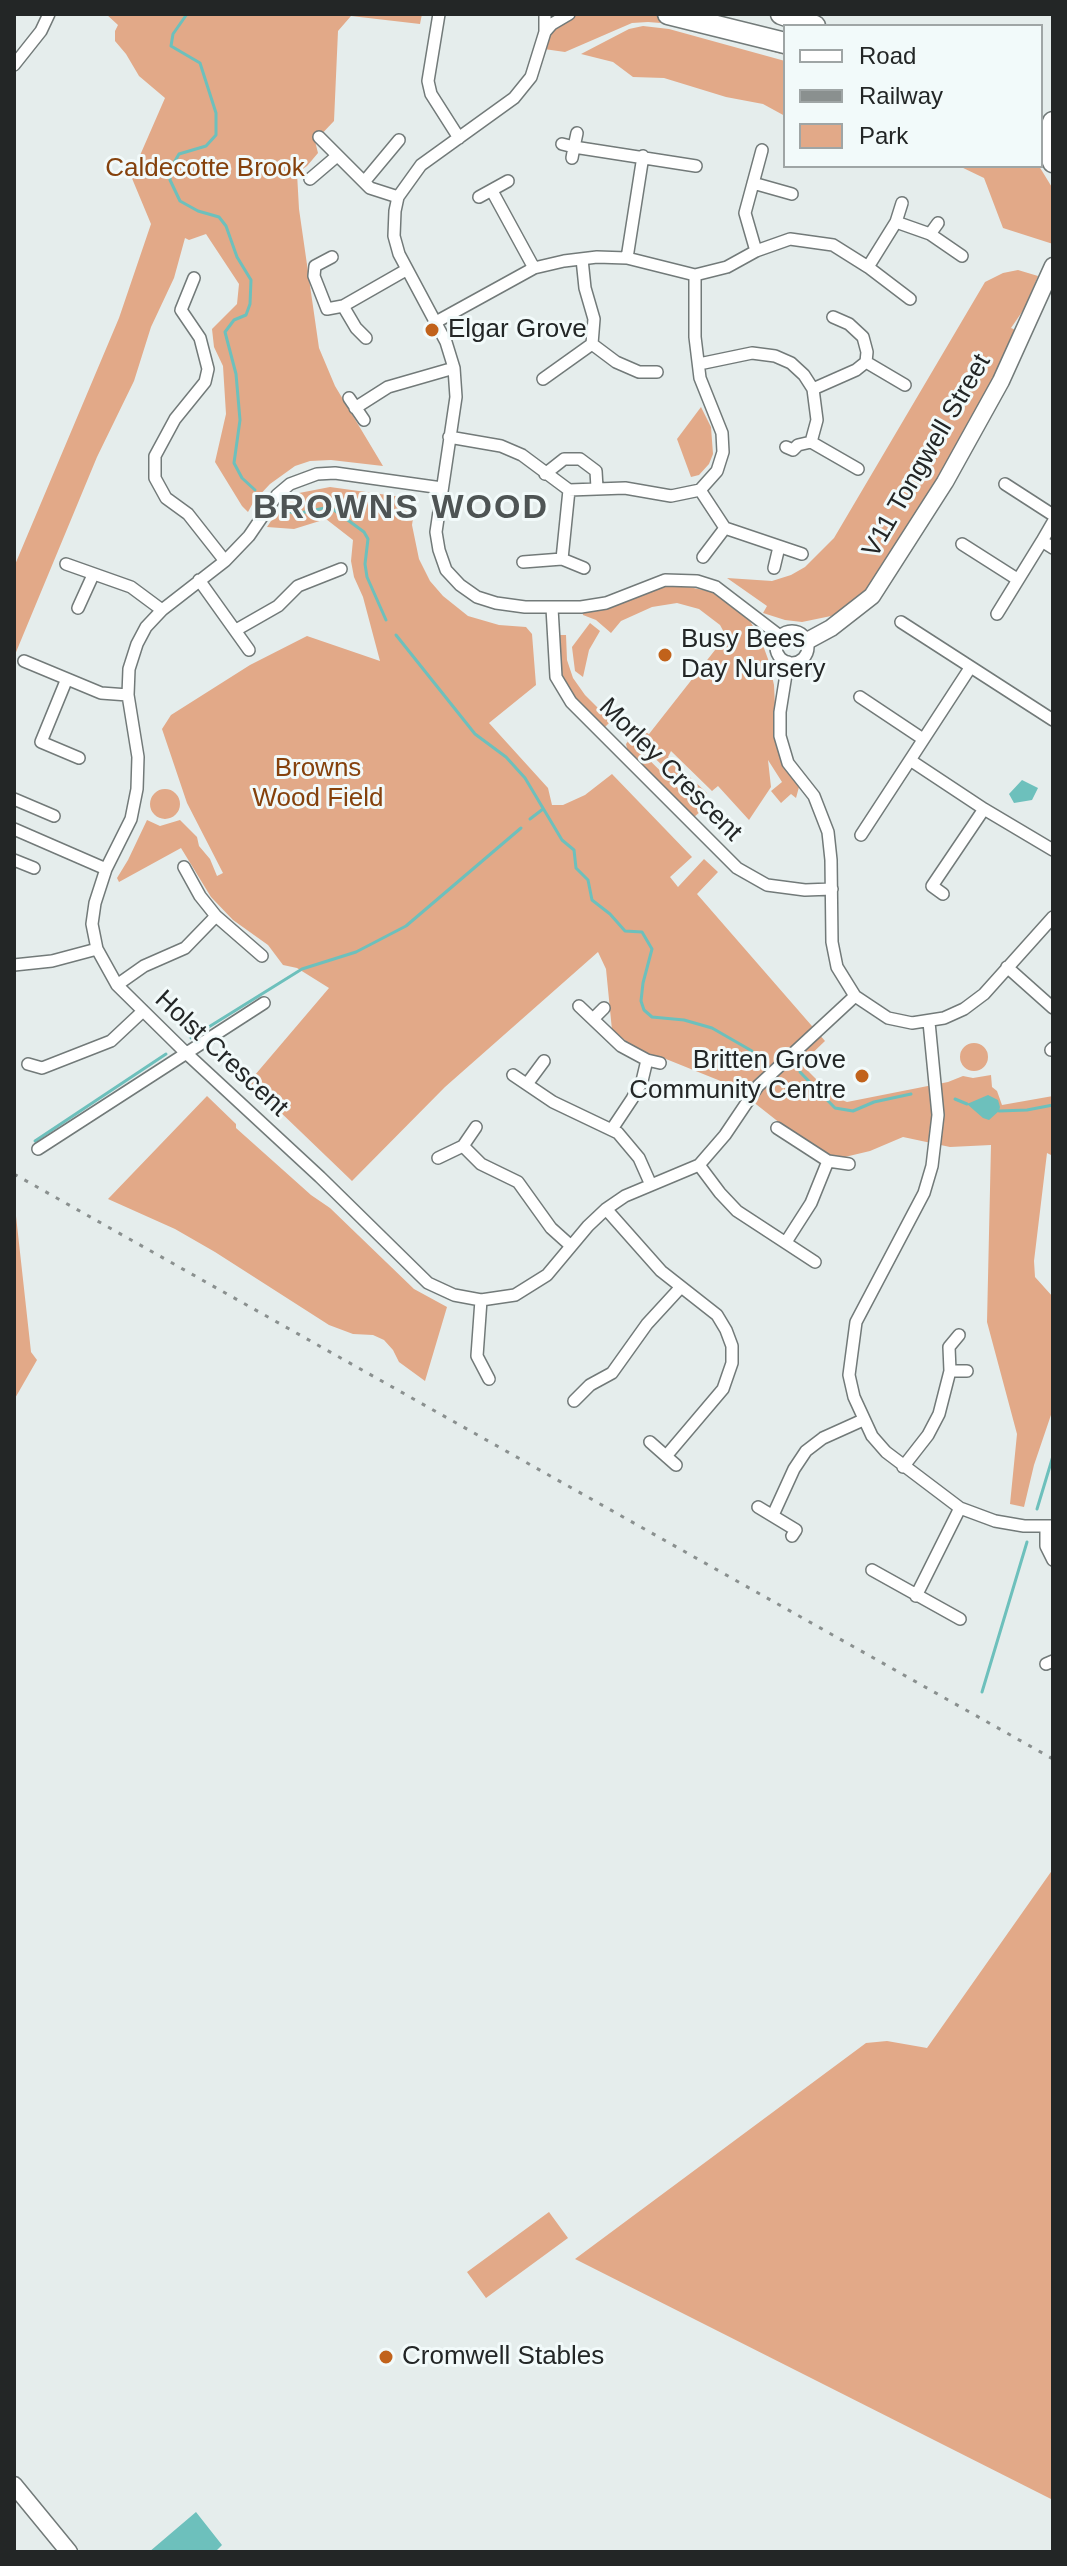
<!DOCTYPE html>
<style>
body{margin:0}
#map{position:relative;width:1067px;height:2566px;overflow:hidden;background:#e5edec;font-family:Arial,sans-serif}
canvas{display:block}
.frame{position:absolute;inset:0;border:16px solid #232626;pointer-events:none}
.legend{position:absolute;left:783px;top:24px;width:260px;height:144px;box-sizing:border-box;background:#f2fafa;border:2px solid #9fa5a5;margin:0;padding:10px 14px;list-style:none;font-size:24px;color:#232626}
.legend li{display:flex;align-items:center;gap:16px;height:40px}
.legend b{width:40px;border:2px solid #9fa5a5}
</style>
<div id="map">
<canvas width="1067" height="2566"></canvas>
<div class="frame"></div>
<ul class="legend">
<li><b style="height:10px;background:#fff"></b>Road</li>
<li><b style="height:10px;background:#8a908f"></b>Railway</li>
<li><b style="height:22px;background:#e2a988"></b>Park</li>
</ul>
</div>
<script>
const ctx = document.querySelector('canvas').getContext('2d');
ctx.lineJoin = 'round';
function paint(path, color) { ctx.fillStyle = color; ctx.fill(path, 'evenodd'); }
const poly = rows => new Path2D(rows.map(r => 'M' + r).join(''));
function stroke(path, color, width, dash) { ctx.strokeStyle = color; ctx.lineWidth = width; ctx.lineCap = dash ? 'butt' : 'round'; ctx.setLineDash(dash || []); ctx.stroke(path); }
function write(font, color, halo, rows, align = 'center') {
  ctx.font = font + ' Arial,sans-serif'; ctx.lineWidth = 6; ctx.setLineDash([]); ctx.textBaseline = 'middle'; ctx.strokeStyle = halo; ctx.fillStyle = color; for (const [text, x, y, turn = 0] of rows) {
    ctx.save(); ctx.translate(x, y); ctx.rotate((+turn || 0) * Math.PI / 180); ctx.textAlign = isNaN(turn) ? turn : align; if (halo) ctx.strokeText(text, 0, 0); ctx.fillText(text, 0, 0); ctx.restore();
  }
}
paint(poly([
 [106,14,422,14,420,24,351,16,338,31,334,121,315,141,318,153,307,166,297,173,299,209,319,348,335,386,383,466,331,460,310,461,295,466,270,484,254,501,248,512,242,506,215,462,226,414,223,366,214,347,212,329,237,304,239,284,206,234,189,240,185,238,174,278,151,327,134,381,97,457,14,657,14,567,119,318,151,224,131,176,165,98,139,76,126,54,115,41,115,31,118,25],
 [574,14,651,14,785,51,785,55,673,24,648,22,632,23,565,52,544,49,547,38,555,27],
 [643,26,669,29,785,61,785,116,763,104,726,97,664,78,633,77,613,62,581,54,629,29],
 [959,166,1039,166,1053,189,1053,244,1003,228,984,178],
 [1018,270,1038,276,1024,309,1011,328,1018,331,975,418,930,496,870,586,849,606,831,616,802,622,785,620,763,613,767,606,727,578,772,581,791,575,805,567,834,538,985,282,1003,273],
 [701,407,711,427,713,454,709,464,699,475,691,477,677,439],
 [330,487,416,499,412,525,419,559,430,581,443,596,468,616,499,625,526,627,532,634,536,685,489,723,548,788,552,805,563,805,585,795,612,774,692,857,670,877,678,887,704,859,718,872,697,894,825,1041,801,1064,834,1097,847,1102,948,1082,963,1076,973,1078,991,1075,992,1087,997,1091,1002,1105,1053,1096,1053,1156,1047,1153,1034,1261,1035,1277,1053,1297,1053,1409,1034,1465,1024,1507,1010,1504,1017,1434,987,1322,991,1145,950,1147,903,1137,870,1151,828,1161,733,1086,661,1057,640,1052,612,1030,606,969,598,952,445,1087,352,1181,249,1082,329,988,297,968,283,965,268,945,233,920,211,897,181,848,119,882,117,878,128,860,147,820,160,826,180,820,197,837,199,846,210,859,217,876,223,873,187,803,162,729,171,715,250,665,307,636,380,661,363,597,354,577,351,561,353,540,326,519,294,529,267,527,277,512,299,493],
 [680,585,712,592,737,608,750,621,761,640,768,659,774,685,777,748,782,761,799,787,796,798,791,794,781,803,771,791,782,782,768,760,771,787,749,820,718,786,712,791,671,751,668,757,707,793,700,802,633,737,640,729,649,734,726,636,720,625,699,609,677,603,652,607,621,621,611,633,596,620,583,615,582,610,603,609,658,588],
 [590,623,600,631,589,650,583,677,575,671,572,647],
 [556,635,566,635,567,660,573,678,585,695,611,721,604,728,571,695,563,679,558,662],
 [629,740,701,811,693,818,628,752,626,744],
 '150 804a15 15 0 1 1 30 0a15 15 0 1 1-30 0Z',
 '960 1057a14 14 0 1 1 28 0a14 14 0 1 1-28 0Z',
 [207,1096,236,1124,236,1128,311,1195,330,1208,414,1289,447,1307,425,1381,399,1362,393,1350,384,1340,373,1335,353,1334,329,1325,215,1252,175,1229,108,1199],
 [14,1215,16,1216,31,1352,37,1360,14,1400],
 [1053,1869,1053,2500,575,2259,866,2043,887,2041,927,2048],
 [549,2212,568,2238,486,2298,467,2272]
]), '#e2a988');
paint(poly([
 [1022,780,1038,788,1032,800,1014,803,1009,794],
 [988,1095,998,1100,1000,1107,999,1111,989,1120,983,1118,967,1104],
 [196,2512,222,2545,215,2552,149,2552]
]), '#6dc0bc');
stroke(poly([
 [187,14,173,34,171,46,200,63,216,113,216,135,206,146,179,154,171,168,170,180,180,201,198,211,219,217,226,226,237,257,251,280,250,304,246,315,234,320,225,332,236,374,240,420,234,463,242,478,255,490],
 [286,510,295,514,330,507,364,532,368,539,365,564,367,577,386,620],
 [396,635,475,734,506,757,525,778,562,840,574,850,576,868,588,880,592,900,610,914,625,931,642,932,652,949,643,983,641,1001,644,1010,652,1017,684,1020,712,1028,752,1051],
 [530,819,543,809],
 [191,1038,302,969,356,952,406,926,521,828],
 [800,1072,835,1108,853,1111,874,1102,911,1094],
 [955,1099,967,1104],
 [999,1111,1027,1110,1053,1105],
 [35,1141,166,1054],
 [1053,1248,1053,1272],
 [1037,1509,1053,1456],
 [982,1692,1027,1542]
]), '#6dc0bc', 3);
const street = poly([
 [439,14,428,81,431,94,459,138],
 [545,14,545,32,531,77,514,98,421,165,398,197,395,211,394,236,399,254,446,342,454,368,456,397,436,532,439,550,446,570,460,585,477,597,496,603,525,607,581,607,606,603,665,580,697,581,716,587,780,636],
 [545,32,552,24,569,14],
 [14,65,41,31,49,14],
 [577,133,574,147,696,166],
 [319,137,370,188,398,197],
 [562,144,574,147,572,158],
 [310,179,337,156],
 [364,182,399,140],
 [753,183,792,194],
 [492,191,534,268],
 [479,197,508,181],
 [896,222,930,234,962,256],
 [930,234,938,223],
 [756,251,745,213,762,150],
 [332,257,315,266,314,276,327,309,343,306,406,270],
 [627,258,643,156],
 [868,267,896,222,902,203],
 [194,278,181,310,200,338,208,369,205,382,175,419,155,456,155,478,166,498,188,514,225,561],
 [343,306,356,328,366,338],
 [436,322,534,268,564,261,597,257,627,258,695,275,727,267,756,251,790,239,833,245,868,267,910,299],
 [592,344,616,362,639,372,657,372],
 [866,362,905,385],
 [699,364,752,353,775,356,791,363,804,375,813,389,817,420,811,442],
 [543,379,592,344,594,319,585,288,582,259],
 [813,389,856,370,866,362,867,352,863,337,849,324,833,317],
 [349,398,364,420],
 [355,408,388,387,454,368],
 [449,437,501,446,522,455,569,490,625,488,671,496,700,490,717,471,723,452,722,433,700,378,695,337,695,275],
 [786,447,793,450,798,445,811,442,858,469],
 [545,474,564,459,580,459,596,471,597,488],
 [1005,484,1053,515],
 [442,488,335,473,317,474,290,484,277,495,249,536,225,561,162,610,146,627,137,644,129,669,128,695,138,757,137,789,131,819,106,869,95,903,92,924,97,949,117,985,185,1052,320,1177,428,1283,454,1295,481,1300,515,1295,547,1275,588,1226,606,1209,625,1196,699,1165,725,1135,758,1086,855,996],
 [700,490,725,528,802,554],
 [1042,541,1053,522],
 [962,544,1017,579],
 [703,557,725,528],
 [562,559,569,490],
 [523,562,562,559,584,568],
 [66,564,131,587,162,610],
 [774,568,779,547],
 [199,580,249,650],
 [78,608,93,575],
 [552,608,556,677,571,702,737,868,767,885,805,890,832,889],
 [997,614,1042,541,1053,548],
 [901,622,1053,720],
 [236,630,278,606,298,586,341,569],
 '776 647a16 16 0 1 1 32 0a16 16 0 1 1-32 0Z',
 [24,661,101,693,128,695],
 [788,662,780,712,780,736,788,763,814,796,828,832,831,860,832,942,837,967,855,996,888,1018,912,1023,944,1018,964,1009,984,994,1053,917],
 [970,668,910,760,984,809,1053,850],
 [66,681,41,742,79,758],
 [860,697,923,739],
 [14,799,54,816],
 [14,829,106,869],
 [861,835,910,760],
 [14,860,34,868],
 [184,867,200,896,216,916,262,956],
 [943,894,932,886,984,809],
 [14,965,52,961,97,949],
 [1007,967,1053,1008],
 [117,985,144,966,185,948,216,916],
 [579,1006,621,1046,647,1060],
 [594,1018,604,1008],
 [929,1022,938,1115,932,1166,924,1193,856,1322,849,1375,854,1397,872,1436,886,1452,960,1508,995,1521,1024,1526,1053,1526],
 [1051,1050,1053,1048],
 [28,1064,42,1068,111,1041,143,1011],
 [513,1075,553,1102,618,1133,639,1158,651,1185],
 [527,1084,544,1061],
 [777,1128,828,1161,849,1164],
 [612,1129,632,1099,642,1081,647,1060,660,1063],
 [463,1146,481,1164,518,1182,551,1228,571,1246],
 [38,1149,264,1003],
 [438,1158,463,1146,476,1127],
 [699,1165,720,1193,737,1211,815,1262],
 [606,1209,661,1271,717,1315,726,1330,732,1346,732,1363,723,1389,667,1455],
 [786,1242,811,1203,828,1161],
 [481,1300,477,1356,489,1379],
 [950,1371,967,1371],
 [574,1401,590,1385,612,1373,647,1324,681,1287],
 [650,1442,676,1465],
 [903,1467,928,1435,939,1414,950,1371,949,1347,959,1335],
 [758,1507,796,1530,792,1536],
 [773,1515,794,1469,806,1451,823,1438,863,1420],
 [1046,1527,1046,1546,1053,1560],
 [872,1570,960,1619],
 [916,1596,960,1508],
 [1046,1664,1053,1661]
]);
const secondary = poly([
 [807,641,831,628,872,596,945,482,1001,381,1053,266],
 [14,2485,69,2552]
]);
const highway = poly([
 [668,14,785,43],
 [781,14,815,26],
 [1053,122,1048,143,1053,162]
]);
stroke(street, '#727a79', 14);
stroke(secondary, '#727a79', 19);
stroke(highway, '#727a79', 23);
stroke(street, '#fff', 11);
stroke(secondary, '#fff', 16);
stroke(highway, '#fff', 20);
stroke(poly([
 [14,1174,1053,1759]
]), '#8a908f', 3, [4, 8]);
for (const [x, y, r, color] of [
 [432,330,8,"#c1621b"],
 [665,655,8,"#c1621b"],
 [862,1076,8,"#c1621b"],
 [386,2357,8,"#c1621b"]
]) { const dot = new Path2D(); dot.arc(x, y, r, 0, 2 * Math.PI); ctx.fillStyle = color; ctx.fill(dot); stroke(dot, '#f2fafa', 3); }
write('26px', '#85410c', '#f2fafa', [
 ["Caldecotte Brook",205,169],
 ["Browns",318,769],
 ["Wood Field",318,799]
]);
write('26px', '#232626', '#f2fafa', [
 ["Elgar Grove",448,330],
 ["Busy Bees",681,640],
 ["Day Nursery",681,670],
 ["Britten Grove",846,1061,"right"],
 ["Community Centre",846,1091,"right"],
 ["Cromwell Stables",402,2357]
], 'left');
write('26px', '#232626', '#f2fafa', [
 ["V11 Tongwell Street",927,456,-60],
 ["Morley Crescent",670,770,45],
 ["Holst Crescent",221,1054,43]
]);
ctx.letterSpacing = '2px';
write('bold 34px', '#4e5454', '#f2fafa', [
 ["BROWNS WOOD",401,509]
]);
ctx.letterSpacing = '0px';
</script>
